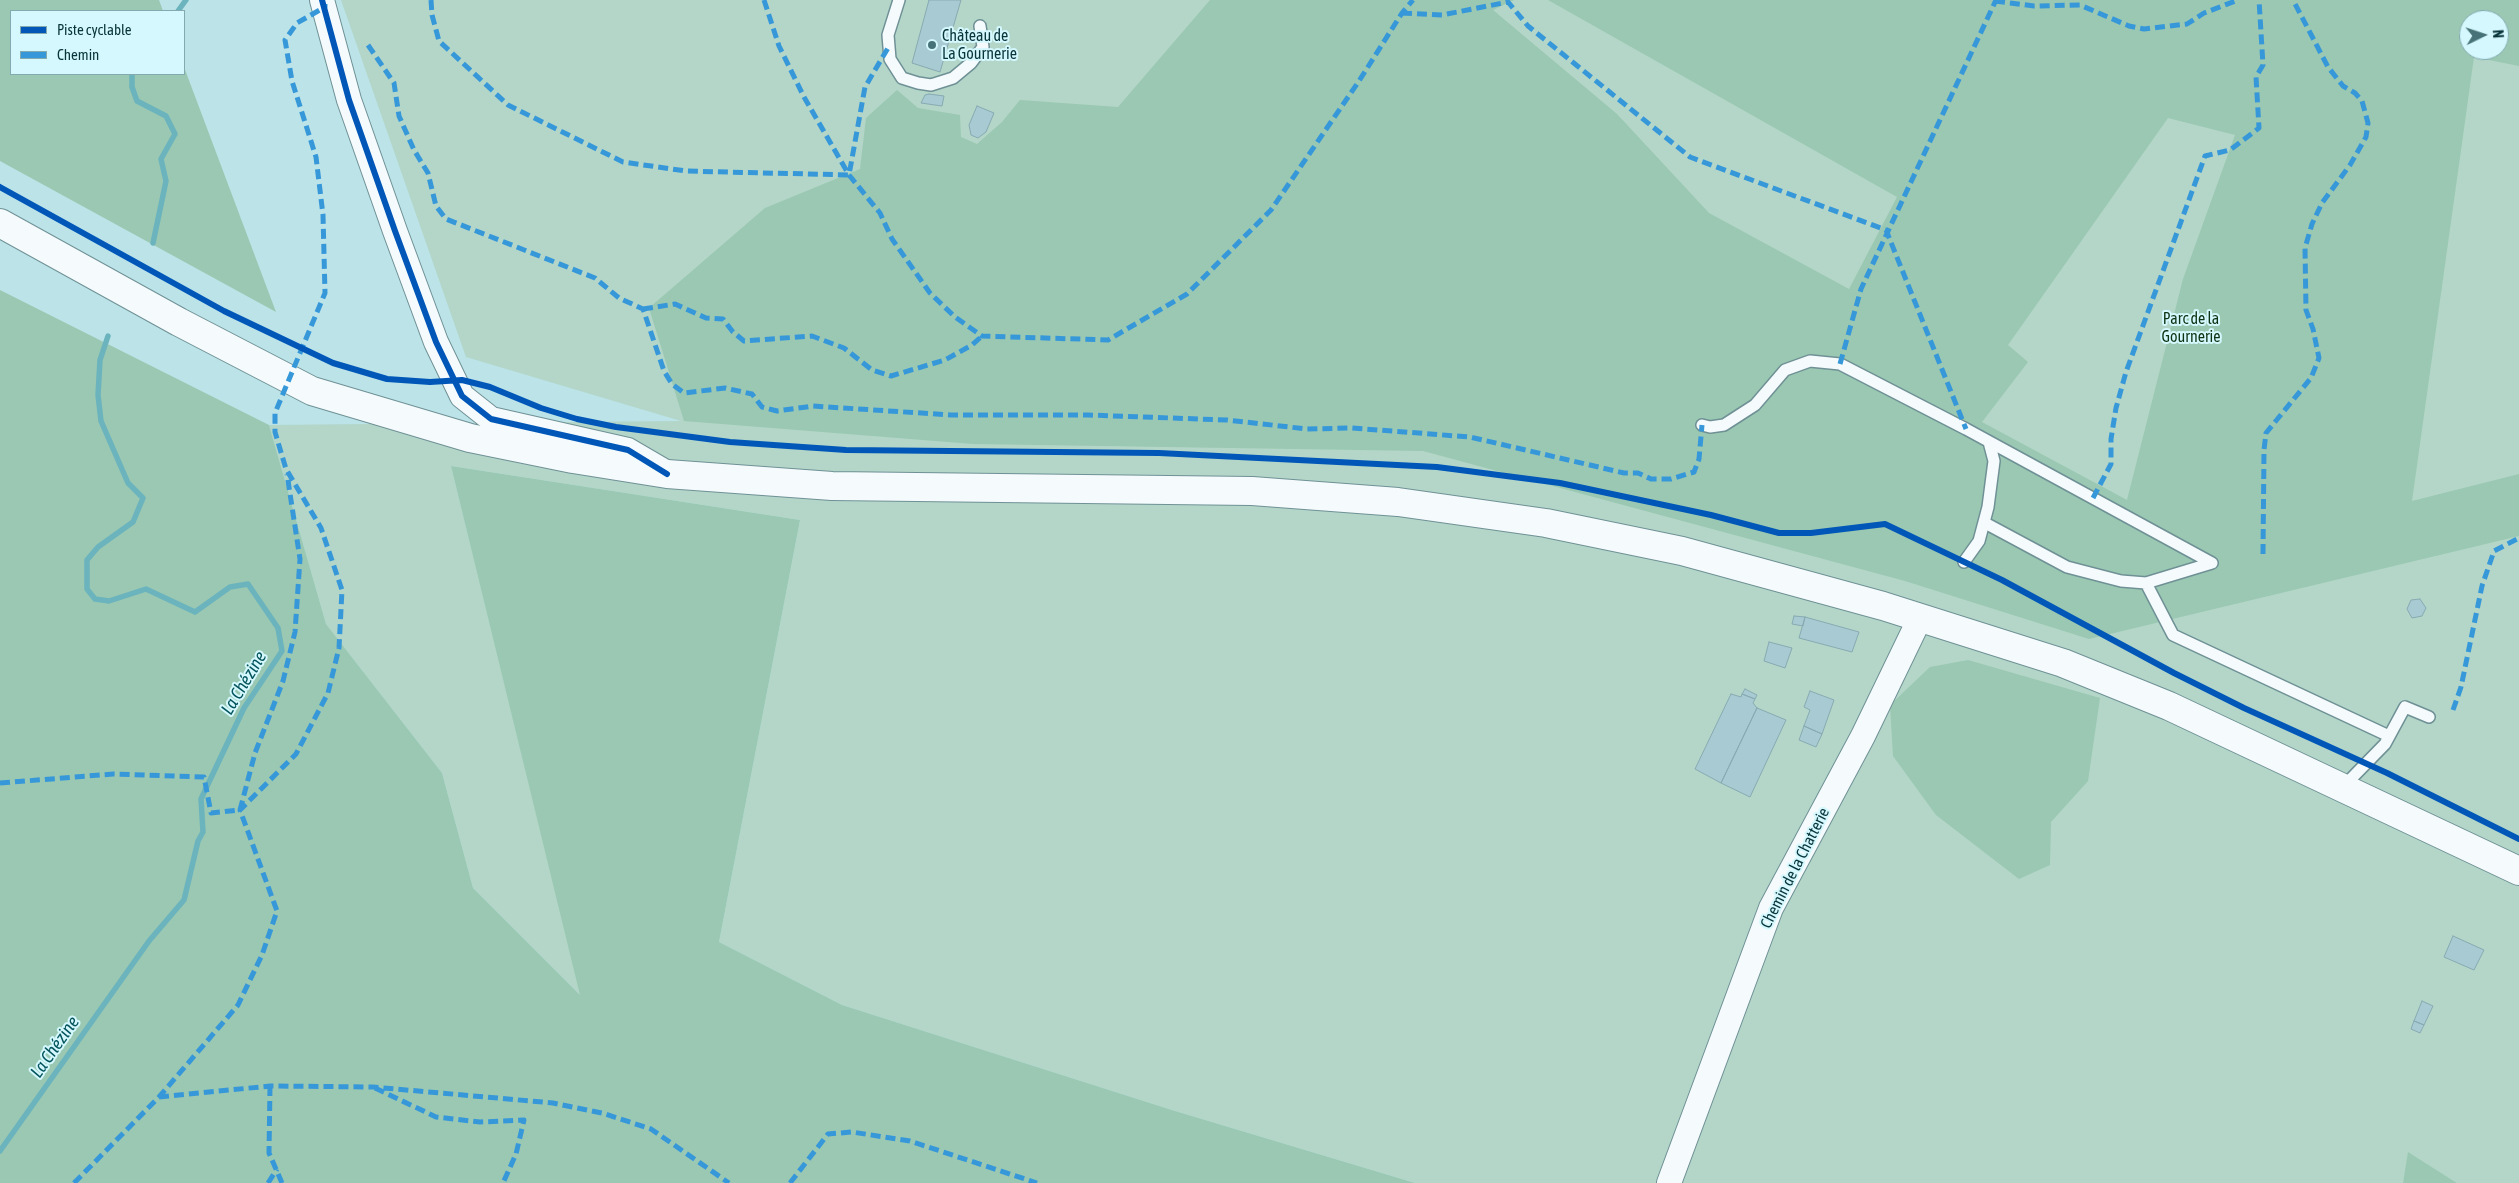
<!DOCTYPE html>
<meta charset="utf-8">
<style>
body{margin:0}
#map{position:relative;width:2519px;height:1183px;overflow:hidden;background:#bbe3e8;font-family:"Asap Condensed",sans-serif}
canvas{display:block}
.legend{position:absolute;left:10px;top:10px;width:175px;height:65px;box-sizing:border-box;background:#d4f8fd;border:1px solid #82aaaf;margin:0;padding:6px 9px;list-style:none;font-size:15px;color:#08353a}
.legend li{display:flex;align-items:center;gap:10px;height:25px}
.legend b{width:25px;border:1px solid #82aaaf}
.north{position:absolute;left:2459px;top:10px;width:50px;height:50px;box-sizing:border-box;background:#d4f8fd;border:1px solid #82aaaf;border-radius:50%;rotate:86deg;font-size:14px;font-weight:700;line-height:20px;text-align:center;color:#08353a}
.north::after{content:'';display:block;margin:auto;width:18px;height:22px;background:#477277;clip-path:polygon(50% 0,100% 100%,50% 72%,0 100%)}
</style>
<div id="map">
<canvas width="2519" height="1183"></canvas>
<ul class="legend">
<li><b style="height:6px;background:#0057b8"></b>Piste cyclable</li>
<li><b style="height:6px;background:#3798d9"></b>Chemin</li>
</ul>
<div class="north">N</div>
</div>
<script>
const ctx = document.querySelector('canvas').getContext('2d');
ctx.lineJoin = 'round';
function paint(path, color) { ctx.fillStyle = color; ctx.fill(path, 'evenodd'); }
const poly = rows => new Path2D(rows.map(r => 'M' + r).join(''));
function stroke(path, color, width, dash) { ctx.strokeStyle = color; ctx.lineWidth = width; ctx.lineCap = dash ? 'butt' : 'round'; ctx.setLineDash(dash || []); ctx.stroke(path); }
function write(font, color, halo, rows, align = 'center') {
  ctx.font = font + ' "Asap Condensed",sans-serif'; ctx.lineWidth = 4; ctx.setLineDash([]); ctx.textBaseline = 'middle'; ctx.strokeStyle = halo; ctx.fillStyle = color; for (const [text, x, y, turn = 0] of rows) {
    ctx.save(); ctx.translate(x, y); ctx.rotate((+turn || 0) * Math.PI / 180); ctx.textAlign = isNaN(turn) ? turn : align; if (halo) ctx.strokeText(text, 0, 0); ctx.fillText(text, 0, 0); ctx.restore();
  }
}
paint(poly([
 [341,0,2519,0,2519,1183,2457,1183,2409,1153,2403,1183,1415,1183,1175,1111,842,1005,719,942,800,520,451,466,581,996,473,888,442,773,326,624,269,425,681,421,466,357],
 [2469,20,2499,20,2499,50,2469,50]
]), '#b3d6c8');
paint(poly([
 [0,0,159,0,163,11,11,11,11,74,184,74,184,67,276,312,0,161],
 [1210,0,1514,0,1493,10,1617,114,1709,213,1849,289,1897,197,1548,0,2519,0,2519,66,2474,57,2412,501,2519,474,2519,536,2089,639,1905,581,1423,451,973,444,684,421,649,308,765,208,860,169,866,118,897,90,918,108,960,115,961,137,977,144,1002,122,1020,100,1118,107],
 [2469,20,2499,20,2499,50,2469,50],
 [2168,118,2235,135,2183,279,2127,500,1982,422,2028,362,2008,345],
 [0,290,269,425,326,624,442,773,473,888,580,995,451,466,800,520,719,942,842,1005,1175,1111,1415,1183,0,1183],
 [1968,660,2100,698,2088,781,2051,822,2050,865,2019,879,1936,815,1893,756,1890,705,1930,667],
 [2408,1152,2457,1183,2403,1183]
]), '#9bc8b2');
stroke(poly([
 [178,11,186,0],
 [132,74,132,87,137,101,166,116,175,134,161,159,166,181,153,243],
 [0,1151,149,941,184,900,198,841,203,832,201,799,244,708,282,651,278,628,248,584,230,587,195,612,146,589,109,601,95,599,87,589,87,560,98,547,133,522,143,498,128,483,101,421,98,395,100,360,108,336]
]), '#6cb4bd', 5.5);
const building = poly([
 [929,0,961,0,940,72,912,63,929,0],
 [929,94,944,96,942,106,921,103,925,95,929,94],
 [977,106,994,113,986,132,978,138,971,135,969,125,977,106],
 [2420,599,2426,608,2422,616,2412,618,2407,609,2411,600,2420,599],
 [1794,616,1805,617,1803,626,1792,624,1794,616],
 [1805,617,1859,632,1852,652,1799,638,1805,617],
 [1769,642,1792,648,1785,668,1764,661,1769,642],
 [1745,689,1757,695,1755,699,1742,694,1745,689],
 [1810,691,1834,700,1822,734,1804,726,1810,710,1804,707,1810,691],
 [1731,694,1741,697,1742,694,1755,699,1753,703,1757,708,1721,783,1695,769,1731,694],
 [1757,708,1786,720,1750,797,1721,783,1757,708],
 [1804,726,1822,734,1816,747,1799,740,1804,726],
 [2453,936,2484,950,2474,970,2444,957,2453,936],
 [2422,1001,2433,1006,2424,1025,2414,1021,2422,1001],
 [2414,1021,2424,1025,2420,1033,2411,1029,2414,1021]
]);
paint(building, '#a8cad2');
stroke(building, '#88aab2', 1);
const lane = poly([
 [899,0,888,35,890,59,902,78,918,83,931,85,953,78,971,63,983,47,980,26],
 [1702,425,1710,427,1724,425,1755,405,1785,370,1810,361,1840,364,1966,429,2212,563],
 [1985,523,2067,567,2121,581,2146,583,2212,563],
 [1964,562,1979,541,1988,507,1994,461,1989,442],
 [2146,583,2173,635,2389,736],
 [2343,787,2385,744,2405,707,2429,717]
]);
const street = poly([
 [322,0,349,100,395,231,436,342,462,396,491,419,628,450,664,471],
 [1669,1183,1771,908,1863,736,1920,618]
]);
const secondary = poly([
 [0,223,179,322,312,391,470,438,573,459,667,474,832,486,1252,491,1398,502,1546,523,1682,551,1883,606,2063,663,2169,706,2519,871]
]);
stroke(lane, '#6f9196', 14);
stroke(street, '#6f9196', 26);
stroke(secondary, '#6f9196', 30);
stroke(lane, '#f5fbfc', 11);
stroke(street, '#f5fbfc', 24);
stroke(secondary, '#f5fbfc', 28);
stroke(poly([
 [431,0,432,15,439,41,508,105,623,162,686,171,849,175,865,87,888,48],
 [764,0,779,46,804,97,849,175,880,213,892,239,930,293,955,317,982,336,1108,340,1187,294,1271,210,1359,81,1402,13,1413,0],
 [1995,1,2034,6,2080,5,2129,26,2144,29,2187,24,2204,13,2238,0],
 [1402,13,1442,15,1508,2,1528,26,1690,157,1886,230,1966,429],
 [368,45,394,83,399,116,414,150,428,173,436,206,446,219,595,278,619,298,643,309,664,371,672,384,684,393,725,388,752,394,762,407,777,411,813,406,951,415,1088,415,1227,420,1307,429,1352,428,1470,437,1624,473,1638,473,1651,479,1671,479,1694,472,1699,459,1702,425],
 [643,309,675,304,706,318,723,319,733,332,744,341,812,336,844,348,872,370,891,376,945,360,972,345,982,336],
 [1840,364,1861,289,1996,0],
 [2093,498,2111,464,2111,439,2116,408,2126,372,2205,156,2230,150,2259,128,2256,77,2263,65,2259,0],
 [2263,554,2264,450,2266,433,2311,378,2319,358,2313,329,2306,310,2305,248,2312,224,2322,203,2350,165,2366,137,2368,123,2362,101,2355,93,2343,86,2328,67,2293,0],
 [2453,710,2461,687,2482,586,2494,551,2519,538],
 [0,783,113,774,204,777,211,813,240,810,255,753,283,681,295,632,300,559,287,474],
 [270,1086,269,1153,282,1183],
 [375,1088,436,1117,480,1122,524,1120,516,1154,503,1183],
 [159,1097,270,1086,373,1087,553,1103,602,1113,651,1129,729,1183],
 [74,1183,159,1097,238,1005,262,955,277,911,240,810,296,754,328,693,339,648,342,590,321,528,286,469,275,432,275,413,325,293,323,215,316,157,292,81,285,40,297,23,325,7,325,4],
 [268,1183,277,1169],
 [790,1183,828,1134,852,1132,910,1141,1037,1183]
]), '#3798d9', 5, [10, 5]);
stroke(poly([
 [322,0,349,100,395,231,436,342,462,396,491,419,628,450,667,474],
 [0,187,224,311,333,363,387,379,430,382,462,380,490,387,541,408,577,419,616,427,730,442,846,450,1159,453,1437,467,1560,483,1711,515,1779,533,1811,533,1885,524,2002,580,2174,673,2244,708,2387,773,2519,839]
]), '#0057b8', 6);
for (const [x, y, r, color] of [
 [932,45,5,"#477277"]
]) { const dot = new Path2D(); dot.arc(x, y, r, 0, 2 * Math.PI); ctx.fillStyle = color; ctx.fill(dot); stroke(dot, '#d4f8fd', 2); }
write('16px', '#08353a', '#d4f8fd', [
 ["Château de",942,36],
 ["La Gournerie",942,54]
], 'left');
write('16px', '#0e3314', '#d4f8fd', [
 ["Parc de la",2191,319],
 ["Gournerie",2191,337]
]);
write('16px', '#08353a', '#d4f8fd', [
 ["Chemin de la Chatterie",1795,868,-63]
]);
write('italic 18px', '#06555d', '#d4f8fd', [
 ["La Chézine",244,683,-59],
 ["La Chézine",55,1047,-55]
]);
</script>
